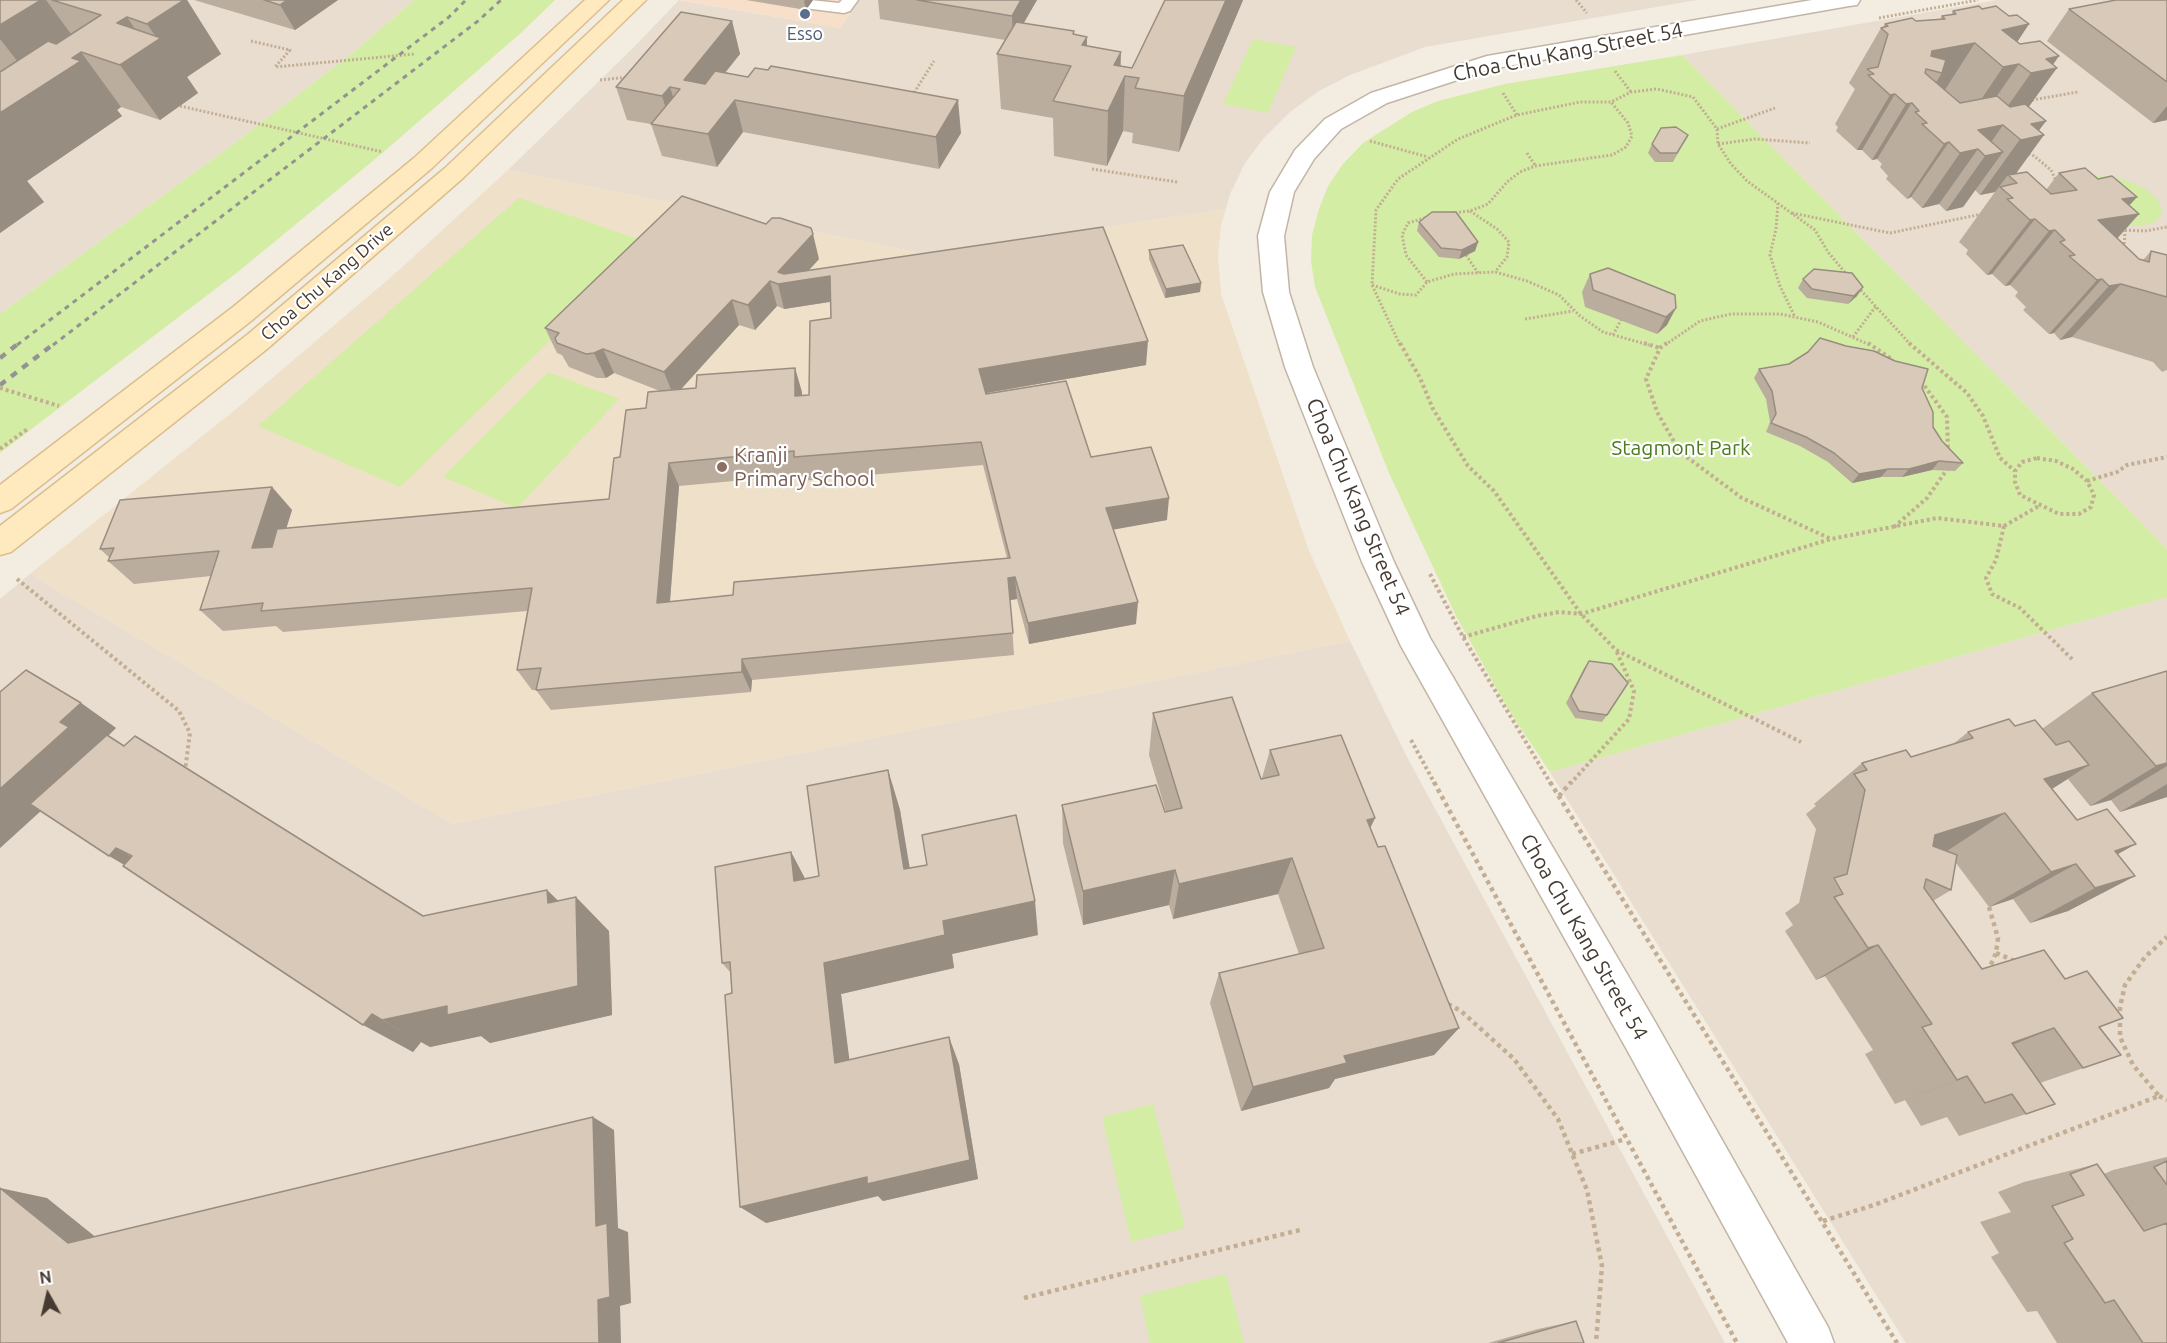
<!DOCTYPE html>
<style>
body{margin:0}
#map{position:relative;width:2167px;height:1343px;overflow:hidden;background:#f3ece1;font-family:Ubuntu,sans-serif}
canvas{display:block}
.north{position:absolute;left:18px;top:1265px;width:60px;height:60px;-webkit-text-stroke:4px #fff;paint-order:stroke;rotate:352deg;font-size:16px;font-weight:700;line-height:24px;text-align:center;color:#453b32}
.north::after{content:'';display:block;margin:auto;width:21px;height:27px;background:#453b32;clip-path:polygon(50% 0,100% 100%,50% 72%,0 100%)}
</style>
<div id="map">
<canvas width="2167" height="1343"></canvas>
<div class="north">N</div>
</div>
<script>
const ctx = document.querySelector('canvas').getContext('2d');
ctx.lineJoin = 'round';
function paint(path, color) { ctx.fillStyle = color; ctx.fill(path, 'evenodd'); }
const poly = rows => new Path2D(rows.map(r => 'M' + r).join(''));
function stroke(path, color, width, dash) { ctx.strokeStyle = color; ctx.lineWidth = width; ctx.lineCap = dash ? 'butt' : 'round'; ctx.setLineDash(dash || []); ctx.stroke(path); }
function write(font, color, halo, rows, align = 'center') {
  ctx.font = font + ' Ubuntu,sans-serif'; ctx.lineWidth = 4.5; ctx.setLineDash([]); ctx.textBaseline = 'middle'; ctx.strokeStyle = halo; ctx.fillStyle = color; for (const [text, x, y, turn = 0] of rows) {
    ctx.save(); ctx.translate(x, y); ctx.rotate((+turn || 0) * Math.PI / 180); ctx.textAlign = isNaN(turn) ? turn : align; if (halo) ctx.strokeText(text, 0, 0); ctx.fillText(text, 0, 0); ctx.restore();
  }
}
paint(poly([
 [0,0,414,0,354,52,220,154,0,314],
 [679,0,840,28,860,0,1697,0,1425,47,1350,75,1319,91,1290,112,1263,139,1245,163,1230,194,1226,209,925,254,508,170,635,46],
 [1997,0,2167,0,2167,549,1682,55],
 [30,574,453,824,1350,641,1407,757,1725,1343,0,1343,0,599],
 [2167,597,2167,1343,1906,1343,1550,772]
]), '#e8ddcf');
paint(poly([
 [681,0,860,0,840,28]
]), '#f8dfc9');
paint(poly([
 [508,170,925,254,1226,209,1221,225,1218,256,1221,294,1309,551,1350,641,453,824,30,574,235,410,398,271]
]), '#eee0c9');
paint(poly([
 [414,0,555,0,522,32,380,155,239,271,0,453,0,314,220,154,354,52],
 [1253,39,1296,47,1268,113,1223,104],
 [1682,55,2167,549,2167,597,1550,772,1508,709,1456,616,1389,473,1315,287,1311,261,1312,235,1319,209,1328,186,1343,164,1363,143,1412,112,1438,101,1505,84],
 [2100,175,2123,179,2144,188,2159,201,2162,214,2155,222,2141,226,2122,225,2083,178],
 [519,198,650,243,400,487,258,426],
 [548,372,619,399,517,508,443,477],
 [1153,1104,1185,1228,1131,1242,1102,1117],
 [1226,1274,1244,1343,1150,1343,1140,1296]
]), '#d4eda5');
const service = poly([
 [810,0,839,3,842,0,858,0,850,11,844,13,804,8,802,5,804,2,810,0]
]);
const minor = poly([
 [1812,0,1860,0,1857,5,1849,6,1491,69,1387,103,1341,129,1314,159,1294,192,1284,236,1289,292,1313,367,1394,562,1430,638,1654,1020,1828,1327,1834,1343,1788,1343,1626,1048,1401,646,1362,562,1285,367,1263,292,1258,236,1270,192,1295,150,1325,119,1371,93,1487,56,1812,0]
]);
const secondary = poly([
 [585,0,609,0,432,168,251,321,11,509,0,513,0,485,233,307,414,158,585,0],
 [623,0,646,0,463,178,267,349,11,552,0,555,0,526,247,335,445,168,623,0]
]);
stroke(service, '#c2b5a6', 3);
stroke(minor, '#c2b5a6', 3);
stroke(secondary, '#dbbf8d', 3);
stroke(poly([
 [1576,0,1587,13],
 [1879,18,1978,0],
 [251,41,290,50,275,67,415,54],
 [1615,71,1631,92],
 [600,80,629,77],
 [1503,93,1517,115],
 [912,96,934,61],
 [2032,100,2078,92],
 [180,106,383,152],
 [1717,129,1775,108],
 [1370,141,1428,157],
 [1718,144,1755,139,1810,143],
 [2025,152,2034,156,2051,170,2056,181],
 [1527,153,1535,165],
 [1092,169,1177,182],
 [1778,203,1776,229,1770,255,1780,286,1795,317],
 [1470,211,1497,229,1509,242,1507,257,1495,272],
 [1451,213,1470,211,1488,204,1507,182,1520,172,1535,166,1612,155,1626,147,1632,136,1628,123,1611,102],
 [1792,213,1890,233,1982,214],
 [2121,230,2145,231,2167,227],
 [2124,248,2125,231],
 [1466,255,1478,273],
 [1427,282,1406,255,1402,235,1408,223,1431,216],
 [1372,285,1400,294,1416,295,1427,282,1454,274,1495,272,1527,281,1559,295,1580,316,1603,332,1649,345],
 [1858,287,1911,345],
 [1525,319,1573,311],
 [1613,335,1621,320],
 [1853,337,1876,306],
 [1400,345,1372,285,1376,210,1398,179,1458,139,1517,115,1580,102,1611,102,1631,92,1657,89,1693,97,1717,129,1718,144,1731,164,1747,181,1815,230,1828,252,1847,275],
 [1665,345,1700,321,1731,314,1780,314,1818,322,1870,345]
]), '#c3ad93', 3, [2, 2]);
stroke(poly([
 [1400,343,1420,378,1433,409,1468,466,1494,491,1581,614,1616,650,1801,742],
 [1644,343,1660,348],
 [1667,343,1660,348,1646,379,1657,412,1680,452,1742,498,1831,539],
 [1868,343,1893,360],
 [1909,343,1967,393,1983,416,2000,458,2015,471],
 [1921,381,1947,417,1948,451],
 [0,388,59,406],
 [0,449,29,428],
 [2037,458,2056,461,2073,469,2087,481,2094,495,2091,507,2079,514,2059,514,2020,495,2015,482,2015,471,2022,462,2037,458],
 [2087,481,2117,472,2127,465,2167,457],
 [2004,526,1996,560,1986,578,1992,594,2020,608,2074,661],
 [1894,527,1927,498,1948,468],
 [1430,574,1463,637,1551,784],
 [17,579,179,711,190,733,185,771],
 [1463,637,1537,616,1559,612,1581,614,1831,539,1937,518,2004,526,2039,506],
 [1411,740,1435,784],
 [1570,784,1629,719,1634,691,1616,650]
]), '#c3ad93', 4, [3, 3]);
stroke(poly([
 [1434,782,1737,1343],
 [1550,782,1897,1343],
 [1559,796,1571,782],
 [1989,907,1998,938,1996,953,1989,969],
 [1996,953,2015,961],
 [1448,1004,1461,1011,1514,1059,1558,1119,1587,1190,1602,1266,1596,1343],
 [2159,1096,2167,1100],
 [1572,1154,1626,1139],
 [1823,1221,1874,1205,2159,1096,2133,1065,2120,1037,2120,1007,2125,985,2145,957,2167,937],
 [1024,1298,1300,1230]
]), '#c3ad93', 4.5, [4, 4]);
paint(service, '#fff');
paint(minor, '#fff');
paint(secondary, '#ffe9bf');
stroke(poly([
 [17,345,449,17,466,0],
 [53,345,478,21,501,0]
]), '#939393', 3, [5, 5]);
stroke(poly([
 [0,358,19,343],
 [0,385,55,343]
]), '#939393', 4.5, [7, 7]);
paint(poly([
 [0,0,187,0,221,54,187,77,198,93,160,120,121,107,117,110,122,116,27,181,44,202,0,233],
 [194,0,338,0,295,30],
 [746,0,813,0,806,10],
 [878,0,1037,0,1024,23,1074,31,1074,35,1087,46,1120,66,1132,68,1165,0,1243,0,1179,152,1132,143,1133,133,1123,131,1107,166,1054,156,1053,118,1001,109,997,54,1005,40,880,19],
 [2167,0,2167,120,2153,123,2047,41,2069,9],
 [1982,9,2009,16,2029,24,2017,42,2053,65,2029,107,2046,121,2039,130,2016,174,2046,190,2059,173,2098,179,2137,197,2129,205,2139,214,2117,238,2139,259,2143,260,2151,251,2167,255,2167,370,2162,372,2153,362,2072,337,2060,340,2054,333,2049,334,2023,310,2026,307,2015,296,2018,292,2010,285,2005,286,1992,274,1987,275,1966,254,1968,250,1959,242,1995,192,1980,195,1975,190,1963,207,1946,211,1939,204,1922,208,1911,197,1907,199,1886,179,1888,176,1880,167,1882,164,1877,159,1872,160,1862,150,1857,150,1836,131,1838,127,1835,124,1855,89,1849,83,1881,28,1883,27,1885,24,1940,19,1942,16,1951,15,1953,11],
 [732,21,740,54,725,72,961,133,939,169,743,132,717,167,662,156,651,124,627,120,616,87],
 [1688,135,1673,162,1655,162,1648,153,1652,144],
 [1419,222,1478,242,1475,251,1459,259,1439,257,1417,231],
 [1149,250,1201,283,1200,292,1165,298,1149,259],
 [819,259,809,270,1146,365,986,393,986,394,1091,457,1167,520,1113,529,1136,624,1029,644,1017,599,1010,600,1014,655,752,680,751,692,551,710,536,690,532,690,517,670,527,611,283,632,276,626,223,631,200,610,211,576,134,584,108,561,110,558,100,549,272,487,292,510,286,528,609,499,620,457,646,408,660,391,614,373,606,378,597,378,569,367,562,355,557,353,545,328],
 [830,302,831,318,809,395,802,395,795,368,696,388,680,390,739,325,755,330,777,306,784,309],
 [983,465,1007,558,733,595,670,602,679,486,799,475,801,481],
 [1590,274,1675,295,1667,325,1657,334,1585,307,1582,292],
 [1803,279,1857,296,1848,304,1807,298,1798,288],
 [1759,369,1922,388,1933,427,1942,441,1963,463,1955,471,1932,470,1902,477,1881,477,1852,483,1828,462,1800,446,1766,432,1770,422,1766,399,1754,378],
 [1589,661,1607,715,1602,722,1575,718,1566,703,1584,668],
 [2167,671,2167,797,2120,812,2111,800,2090,806,2068,779,2052,789,2077,820,2118,855,2135,876,2068,911,2030,923,2013,899,1989,907,1956,863,1951,890,1933,901,1982,969,2100,1027,2121,1055,2040,1083,2026,1114,1959,1136,1947,1117,1921,1126,1905,1100,1895,1104,1865,1054,1873,1050,1825,976,1816,980,1785,931,1793,925,1785,913,1799,903,1816,829,1806,814,1816,806,1814,804,1862,763,1911,757,1952,745,1968,732,2015,726,2042,729,2092,693],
 [0,692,81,703,116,728,108,736,124,746,423,916,547,890,558,901,609,931,612,1015,490,1043,481,1036,430,1047,421,1042,413,1052,41,811,0,848],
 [1153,713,1261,779,1262,778,1270,750,1375,818,1370,828,1459,1028,1434,1055,1335,1079,1329,1088,1241,1111,1210,1003,1219,973,1299,954,1278,894,1173,919,1169,905,1083,925,1063,843,1062,805,1166,812,1149,755],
 [888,770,900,810,909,868,1038,935,952,954,954,968,841,994,849,1060,959,1064,978,1179,883,1201,878,1196,766,1223,732,993,731,973,722,963,791,852,805,879,819,876],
 [2167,1157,2167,1343,2057,1343,2037,1311,2027,1312,1991,1257,1999,1253,1980,1222,2011,1212,1998,1192,2024,1182,2097,1164,2104,1174,2113,1170],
 [1576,1321,1584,1343,1488,1343,1538,1329]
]), '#bbad9e');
paint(poly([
 [41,0,46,0,85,53,81,52,121,107,117,110,122,116,27,181,44,202,0,233,0,113,36,85,0,39,0,25],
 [184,0,187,0,221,54,187,77,198,93,160,120,120,65,117,23,127,17,147,47,158,40,147,24],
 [287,0,338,0,295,30,280,5],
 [805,0,813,0,806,10,804,1],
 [1021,0,1037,0,1013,41,1012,16],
 [1226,0,1243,0,1179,152,1184,96],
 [732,21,740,54,694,112,684,80],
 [2029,24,2002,65,2002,30],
 [1087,37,1087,92,1082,45],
 [1975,43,1939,99,1924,101,1942,73,1926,69,1932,51],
 [1121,52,1120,86,1125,76,1123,131,1107,166,1108,111,1114,65],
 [2059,56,2050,69,2057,68,2017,123,2003,125,1983,154,1978,149,1939,204,1922,208,1960,153,1978,130,1993,127,2031,73,2046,59],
 [2019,64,1981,119,1966,122,2003,67],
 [670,87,680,119,672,128,662,96],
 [1895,94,1862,150,1857,150,1890,95],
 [735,100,743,132,717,167,708,134],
 [958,100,961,133,939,169,936,137],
 [1906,104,1911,104,1877,159,1872,160],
 [2167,106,2167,120,2153,123],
 [2046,121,2034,137,2044,135,2012,179,2008,175,1995,192,1980,195,2031,124],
 [1949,142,1911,197,1907,199,1944,144],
 [2003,152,1963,207,1946,211,1985,156],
 [2137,197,2119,217,2139,214,2091,268,2098,220,2122,199],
 [2035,219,1992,274,1987,275,2030,220],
 [2055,230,2010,285,2005,286,2049,231],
 [813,234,819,259,799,281,830,276,835,301,784,309,778,284,778,272],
 [1478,242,1475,251,1459,259,1462,250],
 [2102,279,2054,333,2049,334,2097,280],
 [770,281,777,306,755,330,748,305],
 [1201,283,1200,292,1165,298,1166,289],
 [2121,284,2072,337,2060,340,2109,286],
 [1863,287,1857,296,1848,304,1854,296],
 [732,300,739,325,674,397,664,372],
 [1676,308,1667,325,1657,334,1666,317],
 [1148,341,1146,365,981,394,979,369],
 [603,349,614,373,606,378,594,353],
 [795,368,802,392,801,420,795,396],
 [1939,461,1932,470,1902,477,1909,469],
 [669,463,679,486,668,625,657,603],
 [1888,469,1881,477,1852,483,1859,474],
 [272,487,292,510,273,571,252,548],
 [1169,498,1167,520,1106,531,1106,508],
 [1015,577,1017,599,1010,600,1014,655,1008,578],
 [1138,602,1136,624,1029,644,1028,623],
 [742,659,752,680,751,692,742,672],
 [81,703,116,728,97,746,105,752,0,848,0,789,60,722],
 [2167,763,2167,766,2111,800,2090,806,2156,766],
 [2089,765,2027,805,2044,779],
 [888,770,900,810,916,905,904,869],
 [2167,784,2167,797,2120,812],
 [2005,813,1947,851,1881,872,1935,835],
 [1375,818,1357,856,1367,820],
 [2136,844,2084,873,2115,851],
 [116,848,177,884,171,892,109,856],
 [791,852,810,888,794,881],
 [1292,858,1278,894,1173,919,1179,884],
 [2076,864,2013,899,1989,907,2051,872],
 [1175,870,1169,905,1083,925,1083,891],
 [2135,876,2068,911,2030,923,2095,888],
 [547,890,576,918,576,897,609,931,612,1015,490,1043,481,1036,430,1047,382,1020,548,903],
 [1035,901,1038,935,952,954,954,968,841,994,853,1088,835,1063,824,963,943,921],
 [1878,945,1825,976,1816,980,1868,948],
 [372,1014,421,1042,413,1052,363,1025],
 [1459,1028,1434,1055,1335,1079,1329,1088,1241,1111,1253,1087,1344,1056],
 [2054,1028,1988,1055,1948,1069,2012,1043],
 [949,1037,959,1064,978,1179,883,1201,878,1196,766,1223,740,1207],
 [1967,1076,1905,1100,1895,1104,1957,1080],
 [593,1117,614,1130,618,1228,628,1232,631,1303,620,1306,621,1343,599,1343],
 [0,1188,47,1198,113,1251,68,1243]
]), '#988d81');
const building = poly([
 [0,0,41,0,0,25,0,0],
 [52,0,184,0,147,24,127,17,117,23,161,38,120,65,81,52,72,58,81,61,0,113,0,72,48,41,56,44,101,15,52,0],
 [264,0,287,0,280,5,264,0],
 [917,0,1021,0,1012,16,917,0],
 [1165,0,1226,0,1184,96,1135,88,1139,78,1125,76,1108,111,1053,101,1071,66,997,54,1016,22,1074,31,1073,34,1087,37,1082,45,1121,52,1114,65,1132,68,1165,0],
 [2116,0,2167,0,2167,82,2069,9,2116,0],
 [1979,6,1982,9,1996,6,2009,16,2017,15,2029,24,2002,30,2020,44,2040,41,2059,56,2046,59,2057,68,2031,73,2019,64,2003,67,1975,43,1932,51,1931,56,1946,60,1942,73,1926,69,1925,73,1960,103,1997,96,2010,107,2025,104,2046,121,2031,124,2044,135,2021,140,2003,125,1978,130,2003,152,1985,156,1978,149,1960,153,1949,142,1944,144,1922,124,1927,123,1915,112,1919,111,1912,103,1906,104,1895,94,1890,95,1868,75,1874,74,1867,69,1878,67,1888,34,1881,28,1888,26,1885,24,1912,18,1916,21,1945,19,1942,16,1956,14,1953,11,1979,6],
 [681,12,732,21,684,80,705,84,715,71,748,77,755,68,768,70,771,66,958,100,936,137,735,100,708,134,651,124,680,89,670,87,662,96,616,87,681,12],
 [1676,127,1688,135,1677,153,1660,153,1652,144,1661,128,1676,127],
 [2085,168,2098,179,2112,176,2137,197,2122,199,2139,214,2098,220,2139,259,2149,262,2151,251,2167,255,2167,297,2121,284,2109,286,2102,279,2097,280,2069,256,2075,255,2060,242,2065,240,2055,230,2049,231,2035,219,2030,220,2007,199,2013,198,2000,187,2017,183,2008,175,2027,172,2051,194,2077,190,2059,173,2085,168],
 [682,196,766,224,772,218,780,218,811,228,813,234,778,272,784,274,1103,227,1148,341,979,369,986,394,1066,381,1091,457,1151,447,1169,498,1106,508,1138,602,1028,623,1015,577,1008,578,1013,633,742,659,742,672,536,690,541,668,517,670,532,588,261,611,263,603,200,610,219,551,108,561,114,548,100,549,120,500,272,487,252,548,272,547,277,529,609,499,614,458,620,457,626,410,646,408,648,392,696,388,697,375,795,368,795,396,809,395,810,321,831,318,830,276,778,284,770,281,748,305,732,300,664,372,603,349,594,353,586,354,557,343,555,338,559,333,545,328,682,196],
 [981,442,1010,558,734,582,733,595,657,603,669,463,794,451,794,457,981,442],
 [1432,212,1456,212,1478,242,1462,250,1441,248,1419,222,1432,212],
 [1183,245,1201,283,1166,289,1149,250,1183,245],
 [1608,268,1675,295,1676,308,1666,317,1593,290,1590,274,1608,268],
 [1814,269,1852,273,1863,287,1854,296,1812,289,1803,279,1814,269],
 [1820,338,1846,346,1874,351,1895,361,1928,369,1922,388,1933,412,1933,427,1942,441,1963,463,1939,461,1909,469,1888,469,1859,474,1834,453,1806,437,1771,423,1776,414,1772,391,1759,369,1789,364,1808,352,1820,338],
 [1589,661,1612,664,1628,683,1607,715,1579,711,1571,696,1589,661],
 [26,670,81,703,60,722,69,727,0,789,0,692,26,670],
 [2167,671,2167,763,2156,766,2092,693,2167,671],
 [1232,697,1261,779,1279,775,1270,750,1341,735,1375,818,1367,820,1378,847,1385,846,1459,1028,1344,1056,1347,1063,1253,1087,1219,973,1324,948,1292,858,1179,884,1175,870,1083,891,1062,805,1156,785,1165,812,1182,808,1153,713,1232,697],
 [2009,719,2015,726,2035,720,2056,745,2069,741,2089,765,2044,779,2077,820,2107,809,2136,844,2115,851,2135,876,2095,888,2076,864,2051,872,2005,813,1935,835,1933,846,1957,855,1951,890,1926,879,1924,888,1982,969,2044,950,2065,979,2087,971,2123,1018,2099,1027,2121,1055,2083,1068,2054,1028,2012,1043,2055,1104,2026,1114,2012,1094,1985,1103,1967,1076,1957,1080,1922,1027,1932,1024,1878,945,1868,948,1834,897,1843,894,1834,878,1847,874,1865,790,1854,774,1867,770,1862,763,1906,750,1911,757,1973,738,1968,732,2009,719],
 [107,735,124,746,135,736,423,916,547,890,548,903,576,897,578,986,447,1015,447,1006,382,1020,372,1014,363,1025,123,866,132,856,116,848,109,856,30,804,107,735],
 [888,770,904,869,927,865,922,835,1016,815,1035,901,943,921,945,935,824,963,835,1063,949,1037,970,1160,867,1184,867,1177,740,1207,725,995,732,993,730,962,722,963,715,867,791,852,794,881,819,876,807,786,888,770],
 [593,1117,596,1226,607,1223,610,1297,598,1300,599,1343,0,1343,0,1188,68,1243,593,1117],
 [2167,1161,2167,1185,2154,1167,2167,1161],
 [2097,1164,2144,1231,2167,1223,2167,1343,2143,1343,2114,1300,2105,1303,2064,1243,2073,1239,2052,1206,2084,1195,2070,1174,2097,1164],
 [1576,1321,1584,1343,1498,1343,1576,1321]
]);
paint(building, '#d9c9b8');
stroke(building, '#988d81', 1.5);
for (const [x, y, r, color] of [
 [805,14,6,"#5c6f8a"],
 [722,467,6,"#8d6e63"]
]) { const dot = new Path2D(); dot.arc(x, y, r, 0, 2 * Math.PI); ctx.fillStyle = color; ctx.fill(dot); stroke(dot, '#fff', 2); }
write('18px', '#4e5e75', '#fff', [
 ["Esso",805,34]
]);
write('18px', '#453b32', '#fff', [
 ["Choa Chu Kang Drive",327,282,-41]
]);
write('21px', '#453b32', '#fff', [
 ["Choa Chu Kang Street 54",1568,52,-11],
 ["Choa Chu Kang Street 54",1358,507,67],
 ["Choa Chu Kang Street 54",1584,937,60]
]);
write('21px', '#4c7c1f', '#fff', [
 ["Stagmont Park",1681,448]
]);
write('21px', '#785e54', '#fff', [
 ["Kranji",734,455],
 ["Primary School",734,479]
], 'left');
</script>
